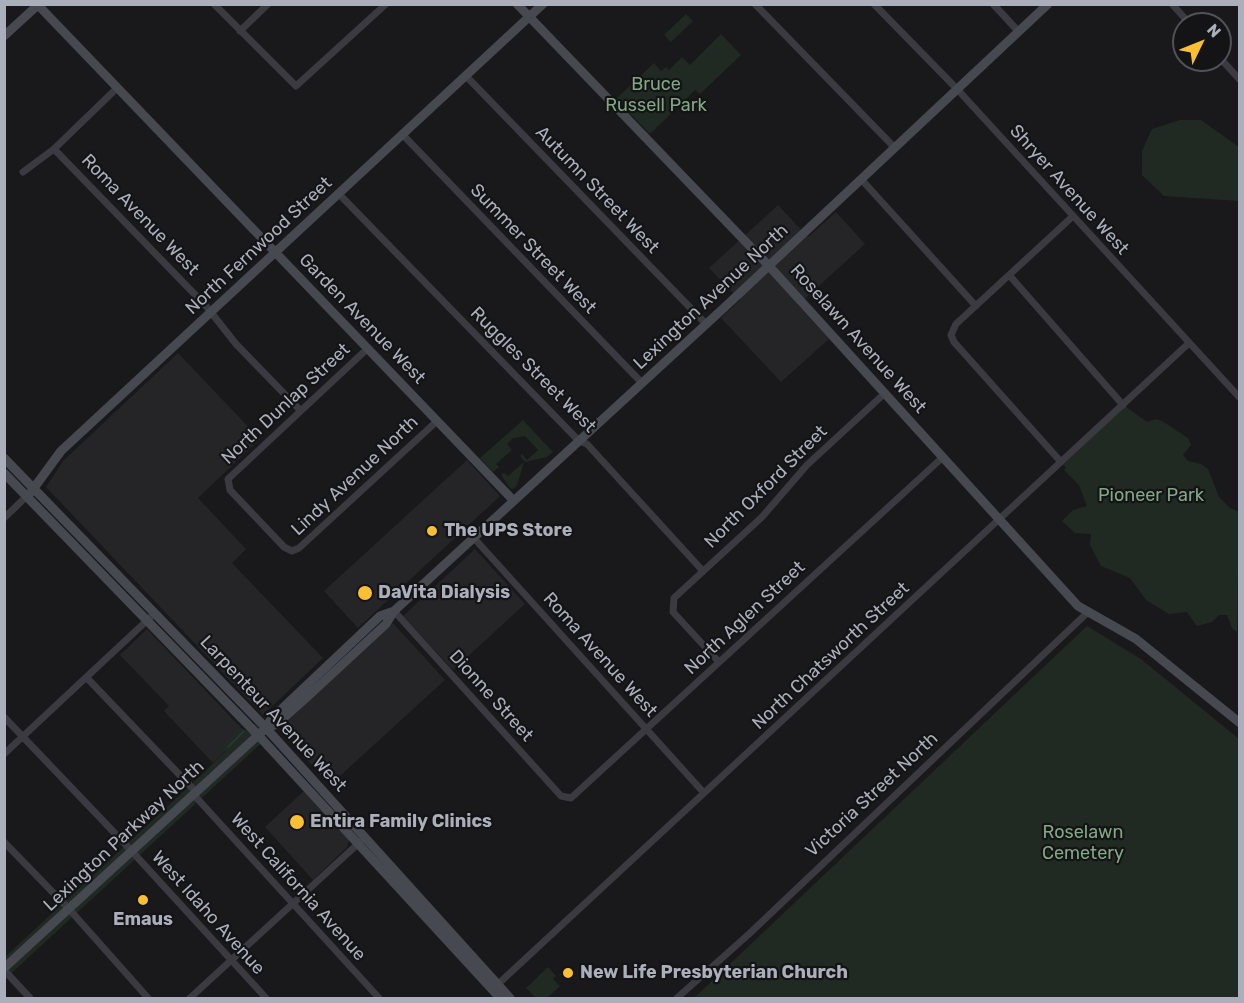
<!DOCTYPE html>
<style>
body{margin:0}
#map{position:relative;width:1244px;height:1003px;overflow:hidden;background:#19191b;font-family:Rubik,sans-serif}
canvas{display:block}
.frame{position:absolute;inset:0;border:6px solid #abafbb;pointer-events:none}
.north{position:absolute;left:1172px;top:12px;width:60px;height:60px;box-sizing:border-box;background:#141416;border:2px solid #505258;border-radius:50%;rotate:47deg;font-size:16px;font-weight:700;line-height:24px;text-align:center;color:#abafbb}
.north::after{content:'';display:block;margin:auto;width:21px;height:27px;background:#fabf32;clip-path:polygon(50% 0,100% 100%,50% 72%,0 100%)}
</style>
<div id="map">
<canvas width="1244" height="1003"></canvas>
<div class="frame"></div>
<div class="north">N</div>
</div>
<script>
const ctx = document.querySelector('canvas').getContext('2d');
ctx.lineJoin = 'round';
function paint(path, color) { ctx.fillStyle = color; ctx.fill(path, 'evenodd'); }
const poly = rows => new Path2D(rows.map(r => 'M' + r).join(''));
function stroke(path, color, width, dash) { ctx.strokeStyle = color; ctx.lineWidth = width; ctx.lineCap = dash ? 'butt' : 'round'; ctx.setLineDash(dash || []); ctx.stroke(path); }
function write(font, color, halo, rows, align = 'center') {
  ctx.font = font + ' Rubik,sans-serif'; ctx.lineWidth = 4.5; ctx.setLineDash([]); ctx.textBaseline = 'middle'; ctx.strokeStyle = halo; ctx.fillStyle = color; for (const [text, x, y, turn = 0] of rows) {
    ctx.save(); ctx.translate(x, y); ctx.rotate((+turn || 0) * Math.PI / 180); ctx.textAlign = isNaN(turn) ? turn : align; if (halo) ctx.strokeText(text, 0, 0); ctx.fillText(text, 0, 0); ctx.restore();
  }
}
paint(poly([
 [778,205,808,237,836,212,865,244,798,305,829,339,781,382,721,318,740,300,709,268],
 [178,353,260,439,198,498,246,549,232,563,323,658,263,715,46,487,63,461],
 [467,460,500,496,358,628,324,591],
 [475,549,525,604,453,670,403,616],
 [393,623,445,680,330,785,279,729],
 [147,629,245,732,213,763,164,711,169,706,120,655],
 [305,790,349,840,347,847,313,880,265,827]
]), '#252528');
paint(poly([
 [686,14,693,21,671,42,664,35],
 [721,34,741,55,700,94,695,90,650,134,616,99,654,63,661,71,666,67,669,70,682,57,690,65],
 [1180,120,1201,120,1239,147,1239,201,1164,196,1142,175,1142,151,1152,129],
 [1125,406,1147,422,1156,419,1162,421,1188,438,1191,445,1183,455,1188,461,1201,464,1208,469,1219,497,1230,508,1239,512,1237,632,1232,628,1227,615,1219,615,1212,622,1197,626,1187,612,1169,614,1146,600,1130,578,1101,566,1090,545,1091,534,1075,533,1062,521,1073,510,1087,506,1079,485,1064,470,1066,467,1063,465],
 [523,420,553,452,547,457,525,462,520,456,522,454,527,460,538,450,525,436,513,438,507,444,512,450,496,464,499,467,493,472,480,458],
 [524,462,517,485,513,489,510,488,501,475,504,473,508,476],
 [1087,626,1141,659,1239,739,1239,998,694,998],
 [255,724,267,738,5,979,5,957,197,779,226,751,219,749,241,728,247,731],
 [548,967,556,976,553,979,560,986,547,998,536,998,526,988]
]), '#202a22');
stroke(poly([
 [228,747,244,731]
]), '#2e3740', 1.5);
stroke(poly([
 [214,4,296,86,386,4],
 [755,4,895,148],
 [874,4,957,89,1240,398],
 [993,4,1019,32],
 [1172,4,1190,24],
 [240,31,268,4],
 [1220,58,1240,80],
 [466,76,706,324],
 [403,135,642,383],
 [54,149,206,306,236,344,300,410],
 [23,172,54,149,116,89],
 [861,179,976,306],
 [339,194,579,441,587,444,702,570],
 [1010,276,1123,405],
 [367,349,228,479,230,490,284,547,292,551,299,548,437,421],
 [1061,462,954,342,951,335,956,324,1072,217],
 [4,518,27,496],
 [473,537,704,793],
 [394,611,561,796,571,798,943,457],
 [719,662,673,612,674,598,762,517,807,465,885,393],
 [87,678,196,792],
 [4,717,127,846,266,998],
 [4,754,155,613],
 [194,795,379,998],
 [4,842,69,909,148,998],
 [4,970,30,998],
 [496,986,1189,343],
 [190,998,360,842],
 [677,998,749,934,1087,613]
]), '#3a3a40', 7);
stroke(poly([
 [37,4,513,500],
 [517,4,769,266,1078,606,1136,639,1240,723],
 [4,36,39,4],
 [4,458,266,728,510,998],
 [4,473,258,735,500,998],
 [31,492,61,451,543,4],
 [266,728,277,724,305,699,386,624,394,611,727,305,1048,4],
 [4,968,266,728,271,719,380,616,394,611]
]), '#474950', 9);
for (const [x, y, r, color] of [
 [432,531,6,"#fabf32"],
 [365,593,8,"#fabf32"],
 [297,822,8,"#fabf32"],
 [143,900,6,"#fabf32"],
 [568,973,6,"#fabf32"]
]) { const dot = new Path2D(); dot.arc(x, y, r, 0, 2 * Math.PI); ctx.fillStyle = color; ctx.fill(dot); stroke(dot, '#141416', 2); }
write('18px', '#81a785', '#141416', [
 ["Bruce",656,85],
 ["Russell Park",656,106],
 ["Pioneer Park",1151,496],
 ["Roselawn",1083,833],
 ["Cemetery",1083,854]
]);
write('18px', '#abafbb', '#141416', [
 ["Autumn Street West",597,190,46],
 ["Shryer Avenue West",1069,190,48],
 ["Roma Avenue West",140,215,46],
 ["North Fernwood Street",259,246,-43],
 ["Summer Street West",533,249,46],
 ["Lexington Avenue North",711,297,-43],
 ["Garden Avenue West",362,319,46],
 ["Roselawn Avenue West",858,339,48],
 ["Ruggles Street West",533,370,45],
 ["North Dunlap Street",286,404,-43],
 ["Lindy Avenue North",355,476,-43],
 ["North Oxford Street",766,487,-45],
 ["North Aglen Street",745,618,-43],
 ["Roma Avenue West",600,655,48],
 ["North Chatsworth Street",831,656,-43],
 ["Dionne Street",491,696,48],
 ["Larpenteur Avenue West",273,714,47],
 ["Victoria Street North",872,795,-43],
 ["Lexington Parkway North",124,836,-43],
 ["West California Avenue",298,887,48],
 ["West Idaho Avenue",208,913,48]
]);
write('bold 18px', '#abafbb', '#141416', [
 ["The UPS Store",444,531],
 ["DaVita Dialysis",378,593],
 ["Entira Family Clinics",310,822],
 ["Emaus",143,920,"center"],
 ["New Life Presbyterian Church",580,973]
], 'left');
</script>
